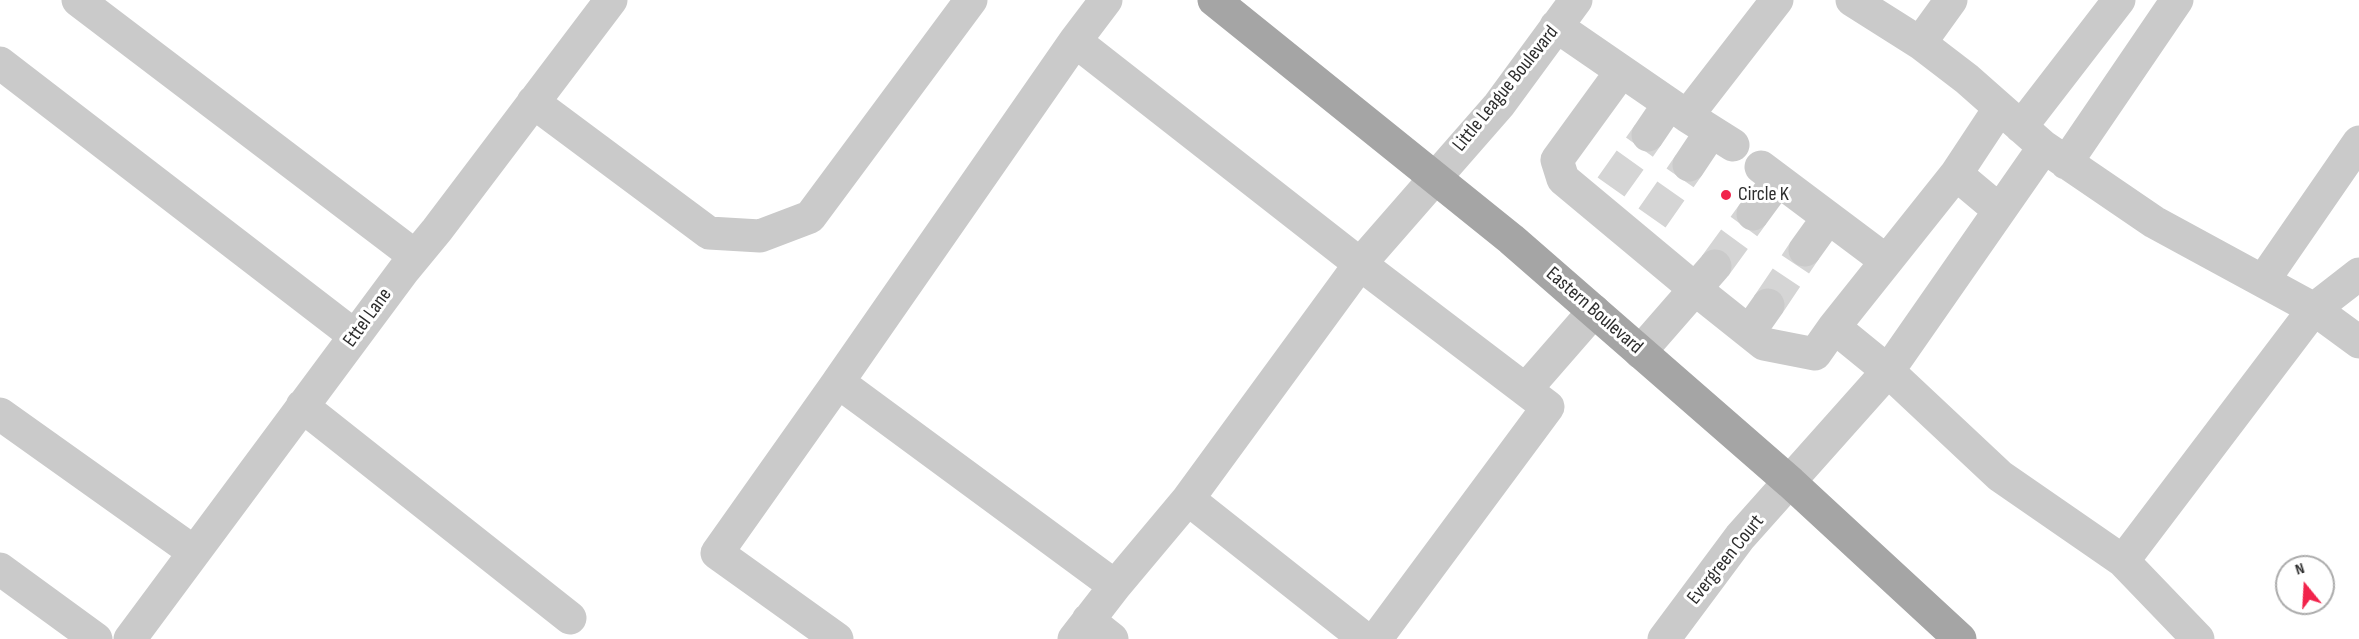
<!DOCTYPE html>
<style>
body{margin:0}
#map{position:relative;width:2359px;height:639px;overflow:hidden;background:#fff;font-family:"Sofia Sans Condensed",sans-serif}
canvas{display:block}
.north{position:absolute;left:2275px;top:555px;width:60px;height:60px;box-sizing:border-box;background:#fff;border:2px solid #ababab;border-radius:50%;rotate:342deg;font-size:16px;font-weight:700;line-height:24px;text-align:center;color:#2d2d2d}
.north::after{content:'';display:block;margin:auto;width:21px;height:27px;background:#f1234b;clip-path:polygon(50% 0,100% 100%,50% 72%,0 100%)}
</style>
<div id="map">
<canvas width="2359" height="639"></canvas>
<div class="north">N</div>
</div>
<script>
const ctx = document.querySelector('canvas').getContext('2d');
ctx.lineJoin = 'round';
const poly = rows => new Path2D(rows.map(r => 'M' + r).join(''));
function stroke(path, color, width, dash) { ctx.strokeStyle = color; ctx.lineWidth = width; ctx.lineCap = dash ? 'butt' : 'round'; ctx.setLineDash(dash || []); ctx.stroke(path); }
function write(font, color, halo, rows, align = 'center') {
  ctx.font = font + ' "Sofia Sans Condensed",sans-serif'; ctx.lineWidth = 6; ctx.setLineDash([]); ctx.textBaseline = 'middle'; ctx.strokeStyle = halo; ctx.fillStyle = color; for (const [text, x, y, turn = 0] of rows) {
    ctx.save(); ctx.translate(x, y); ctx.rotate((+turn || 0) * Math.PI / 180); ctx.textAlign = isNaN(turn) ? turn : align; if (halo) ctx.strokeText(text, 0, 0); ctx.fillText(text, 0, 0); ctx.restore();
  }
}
stroke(poly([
 [1611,187,1648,135],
 [1652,218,1689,165],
 [1715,266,1753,214],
 [1768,305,1805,250]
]), '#d5d5d5', 33, [33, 16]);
stroke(poly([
 [78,0,415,256],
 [1852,0,1920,43,1967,79,2044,147],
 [1556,26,1687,116,1777,0],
 [1075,41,1106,0],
 [1920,43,1951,0],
 [0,63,355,336],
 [1621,72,1557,160,1563,179,1695,289,1640,352],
 [533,102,709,233,760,236,810,217,971,0],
 [1687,116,1733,145],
 [2021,127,2119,0],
 [1648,135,1669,104],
 [2066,163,2177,0],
 [1689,165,1711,132],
 [1761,167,1885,260],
 [1956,174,1999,210],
 [1753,214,1778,180],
 [1805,250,1828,218],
 [1715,266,1695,289,1764,344,1815,354,1834,327,1888,371,2044,147,2154,222,2314,309,2359,342],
 [2263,281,2359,142],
 [1834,327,1956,174,1999,109],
 [1749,332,1768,305],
 [1526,389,1594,311],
 [302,406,570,618],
 [0,414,194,552],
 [1188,499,1115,586,838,382,1075,41,1360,264,1499,105,1576,0],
 [0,569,96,639],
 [1088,620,1112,639],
 [130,639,404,270,437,230,611,0],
 [837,639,717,553,838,382],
 [1074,639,1115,586],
 [1365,639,1188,499,1360,264,1548,407,1376,639],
 [1664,639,1740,537,1888,371,2000,476,2123,561],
 [2198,639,2123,561,2314,309,2359,274]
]), '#cacaca', 33);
stroke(poly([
 [1214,0,1511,239,1791,483,1960,639]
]), '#a5a5a5', 33);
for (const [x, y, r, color] of [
 [1726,195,6,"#f1234b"]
]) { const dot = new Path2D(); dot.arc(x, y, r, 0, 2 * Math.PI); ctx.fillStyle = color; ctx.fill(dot); stroke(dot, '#fff', 2); }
write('20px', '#2d2d2d', '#fff', [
 ["Little League Boulevard",1506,89,-51],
 ["Eastern Boulevard",1594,311,41],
 ["Ettel Lane",368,318,-54],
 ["Evergreen Court",1726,560,-51]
]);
write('20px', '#2d2d2d', '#fff', [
 ["Circle K",1738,195]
], 'left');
</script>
